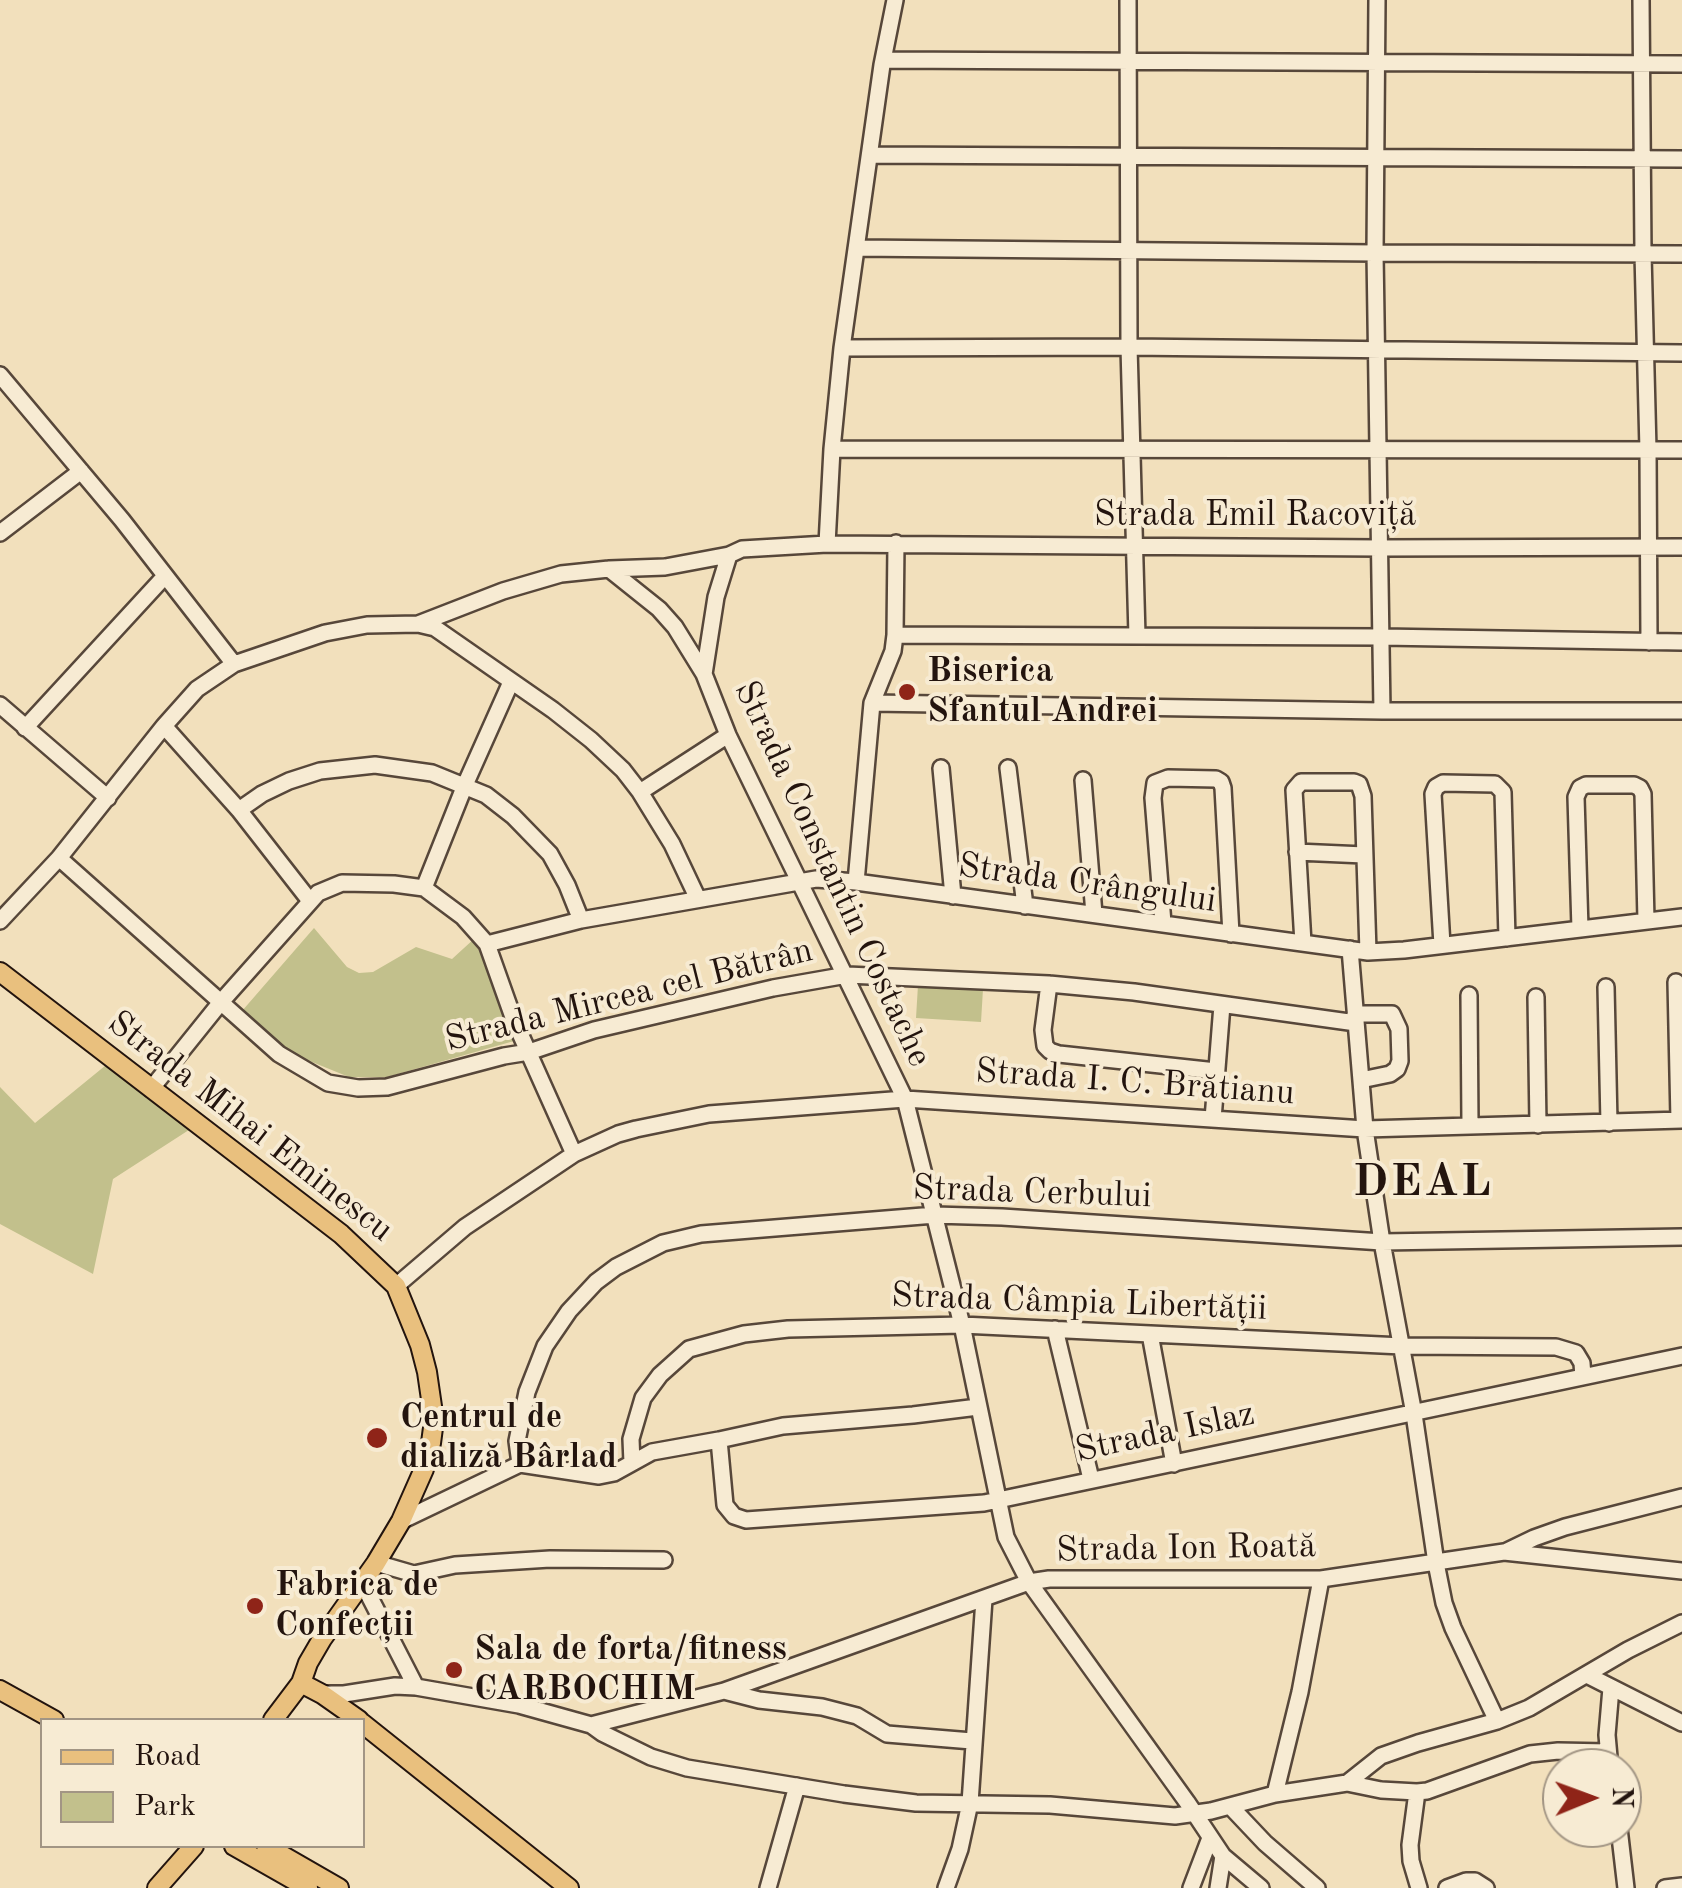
<!DOCTYPE html>
<meta charset="utf-8">
<style>
body{margin:0}
#map{position:relative;width:1682px;height:1888px;overflow:hidden;background:#f2e0bc;font-family:"Old Standard TT",serif}
canvas{display:block}
.legend{position:absolute;left:40px;top:1718px;width:325px;height:130px;box-sizing:border-box;background:#f7ebd3;border:2px solid #a29584;margin:0;padding:12px 18px;list-style:none;font-size:30px;color:#23140e}
.legend li{display:flex;align-items:center;gap:20px;height:50px}
.legend b{width:50px;border:2px solid #a29584}
.north{position:absolute;left:1542px;top:1748px;width:100px;height:100px;box-sizing:border-box;background:#f7ebd3;border:2px solid #a29584;border-radius:50%;rotate:89deg;font-size:28px;font-weight:700;line-height:40px;text-align:center;color:#23140e}
.north::after{content:'';display:block;margin:auto;width:35px;height:45px;background:#8f2418;clip-path:polygon(50% 0,100% 100%,50% 72%,0 100%)}
</style>
<div id="map">
<canvas width="1682" height="1888"></canvas>
<ul class="legend">
<li><b style="height:12px;background:#e9c07e"></b>Road</li>
<li><b style="height:28px;background:#c2c08c"></b>Park</li>
</ul>
<div class="north">N</div>
</div>
<script>
const ctx = document.querySelector('canvas').getContext('2d');
ctx.lineJoin = 'round';
function paint(path, color) { ctx.fillStyle = color; ctx.fill(path, 'evenodd'); }
const poly = rows => new Path2D(rows.map(r => 'M' + r).join(''));
function stroke(path, color, width, dash) { ctx.strokeStyle = color; ctx.lineWidth = width; ctx.lineCap = dash ? 'butt' : 'round'; ctx.setLineDash(dash || []); ctx.stroke(path); }
function write(font, color, halo, rows, align = 'center') {
  ctx.font = font + ' "Old Standard TT",serif'; ctx.lineWidth = 8; ctx.setLineDash([]); ctx.textBaseline = 'middle'; ctx.strokeStyle = halo; ctx.fillStyle = color; for (const [text, x, y, turn = 0] of rows) {
    ctx.save(); ctx.translate(x, y); ctx.rotate((+turn || 0) * Math.PI / 180); ctx.textAlign = isNaN(turn) ? turn : align; if (halo) ctx.strokeText(text, 0, 0); ctx.fillText(text, 0, 0); ctx.restore();
  }
}
paint(poly([
 [314,928,347,967,359,973,373,972,416,947,452,959,475,938,514,1041,387,1077,349,1077,285,1051,242,1011],
 [918,985,983,989,981,1022,916,1018],
 [111,1061,192,1128,113,1179,93,1274,0,1224,0,1087,35,1123]
]), '#c2c08c');
const minor = poly([
 [895,0,882,65,842,348,832,449,827,544,742,549,729,555,716,597,704,674,728,735,905,1099,962,1325,1006,1537,1029,1582,1187,1802,1223,1856,1261,1888],
 [1128,0,1129,347,1137,636],
 [1377,0,1375,253,1382,711],
 [1641,0,1643,254,1648,450,1649,642],
 [883,60,1682,64],
 [870,155,1682,159],
 [856,248,1375,253,1682,254],
 [842,348,1129,347,1682,353],
 [0,375,122,520,234,664],
 [832,449,1682,450],
 [0,533,81,471],
 [827,544,1380,548,1682,547],
 [609,569,659,609,675,627,704,674],
 [418,624,503,591,561,574,609,569,665,567,729,555],
 [895,635,1382,637,1682,642],
 [872,703,1382,711,1682,711],
 [0,705,108,798],
 [164,726,239,810],
 [25,728,165,576],
 [941,768,953,896],
 [1008,768,1025,906],
 [1083,780,1094,914],
 [640,792,728,735],
 [1297,852,1364,855],
 [59,858,279,1054,328,1083,358,1088,387,1087,504,1056,529,1052,594,1030,773,988,847,975,1049,984,1134,992,1356,1023],
 [856,882,872,703,893,651,895,635,896,543],
 [424,888,465,785,511,682],
 [310,901,239,810,262,794,289,781,320,771,375,765,432,773,486,795,513,816,550,854,567,885,581,920],
 [0,921,59,858,164,726,197,689,234,664,325,633,367,625,418,624,435,628,553,710,591,740,623,770,640,792,672,844,698,899],
 [1163,923,1153,798,1155,783,1168,778,1216,779,1221,782,1223,788,1231,934],
 [1580,929,1576,797,1580,788,1586,785,1634,785,1640,788,1643,794,1646,921],
 [1303,943,1294,790,1301,782,1354,782,1359,784,1363,796,1368,952],
 [487,944,581,920,816,879,856,882,1368,952,1404,950,1682,917],
 [1442,945,1433,794,1436,787,1443,783,1495,784,1503,792,1507,938],
 [1350,949,1365,1129,1382,1242,1414,1414,1436,1563,1444,1603,1453,1628,1497,1721],
 [1676,982,1679,1120],
 [1049,984,1043,1030,1045,1046,1050,1051,1059,1054,1216,1071],
 [1606,987,1609,1123],
 [1469,995,1470,1125],
 [1536,997,1538,1125],
 [1355,1014,1392,1014,1399,1029,1400,1061,1397,1069,1390,1074,1361,1080],
 [151,1089,221,1002,318,893,342,883,394,884,424,888,463,917,487,944,514,1020,574,1154],
 [1213,1119,1222,1005],
 [396,1286,465,1227,574,1154,618,1134,636,1129,709,1114,905,1099,1365,1129,1682,1120],
 [1055,1329,1091,1479],
 [1150,1334,1174,1464],
 [719,1440,725,1505,734,1516,746,1520,984,1503,1682,1356],
 [632,1463,631,1439,643,1398,660,1375,689,1349,744,1334,788,1329,962,1325,1402,1346,1556,1347,1576,1353,1582,1363,1583,1377],
 [520,1464,517,1441,527,1392,545,1346,569,1311,596,1282,616,1267,663,1243,701,1234,935,1215,1002,1217,1382,1242,1682,1237],
 [401,1521,520,1464,599,1476,614,1473,652,1452,719,1440,783,1426,913,1415,978,1407],
 [1505,1552,1534,1538,1565,1527,1682,1497],
 [376,1563,414,1574,455,1565,550,1559,664,1560],
 [362,1582,416,1687],
 [1587,1675,1682,1723],
 [724,1691,759,1700,822,1707,857,1716,887,1734,972,1741],
 [322,1694,344,1694,395,1686,416,1687,519,1705,591,1725,602,1733,651,1757,687,1768,844,1794,916,1803,1050,1805,1175,1816,1211,1811,1275,1794,1347,1783,1381,1756,1418,1743,1497,1721,1529,1708,1628,1650,1682,1623],
 [591,1725,724,1691,1029,1582,1049,1579,1321,1579,1504,1552,1682,1571],
 [1610,1768,1607,1735,1611,1688],
 [1347,1783,1381,1790,1417,1792,1427,1791,1530,1754,1558,1751,1608,1752],
 [1417,1792,1410,1845,1411,1861,1419,1888],
 [1275,1794,1300,1692,1321,1579],
 [1230,1806,1265,1843,1317,1888],
 [1619,1828,1626,1888],
 [768,1888,797,1786],
 [946,1888,960,1849,970,1803,984,1599],
 [1191,1888,1210,1838],
 [1218,1888,1223,1856],
 [1447,1888,1466,1881,1475,1881,1486,1888],
 [1665,1888,1682,1886]
]);
const major = poly([
 [0,972,341,1234,396,1286,420,1345,427,1372,434,1420,431,1443,424,1469,401,1521,376,1563,322,1639,308,1663,301,1683,273,1720],
 [301,1683,322,1694,359,1720],
 [0,1690,54,1720],
 [362,1723,569,1888],
 [234,1846,308,1888],
 [266,1846,339,1888],
 [157,1888,194,1846]
]);
stroke(minor, '#57473a', 20);
stroke(major, '#23140e', 22);
stroke(minor, '#f7ebd3', 15);
stroke(major, '#e9c07e', 18);
for (const [x, y, r, color] of [
 [907,692,10,"#8f2418"],
 [377,1438,12,"#8f2418"],
 [255,1606,10,"#8f2418"],
 [454,1670,10,"#8f2418"]
]) { const dot = new Path2D(); dot.arc(x, y, r, 0, 2 * Math.PI); ctx.fillStyle = color; ctx.fill(dot); stroke(dot, '#f7ebd3', 4); }
write('35px', '#23140e', '#f7ebd3', [
 ["Strada Emil Racoviță",1255,516],
 ["Strada Constantin Costache",832,874,65],
 ["Strada Crângului",1087,884,8],
 ["Strada Mircea cel Bătrân",629,996,-14],
 ["Strada I. C. Brătianu",1135,1083,4],
 ["Strada Mihai Eminescu",250,1127,38],
 ["Strada Cerbului",1032,1193,2],
 ["Strada Câmpia Libertății",1079,1303,2],
 ["Strada Islaz",1165,1433,-12],
 ["Strada Ion Roată",1186,1549,-1]
]);
write('bold 35px', '#23140e', '#f7ebd3', [
 ["Biserica",927,672],
 ["Sfantul Andrei",927,712],
 ["Centrul de",400,1418],
 ["dializă Bârlad",400,1458],
 ["Fabrica de",275,1586],
 ["Confecții",275,1626],
 ["Sala de forta/fitness",474,1650],
 ["CARBOCHIM",474,1690]
], 'left');
ctx.letterSpacing = '2.5px';
write('bold 45px', '#23140e', '#f7ebd3', [
 ["DEAL",1423,1183]
]);
ctx.letterSpacing = '0px';
</script>
